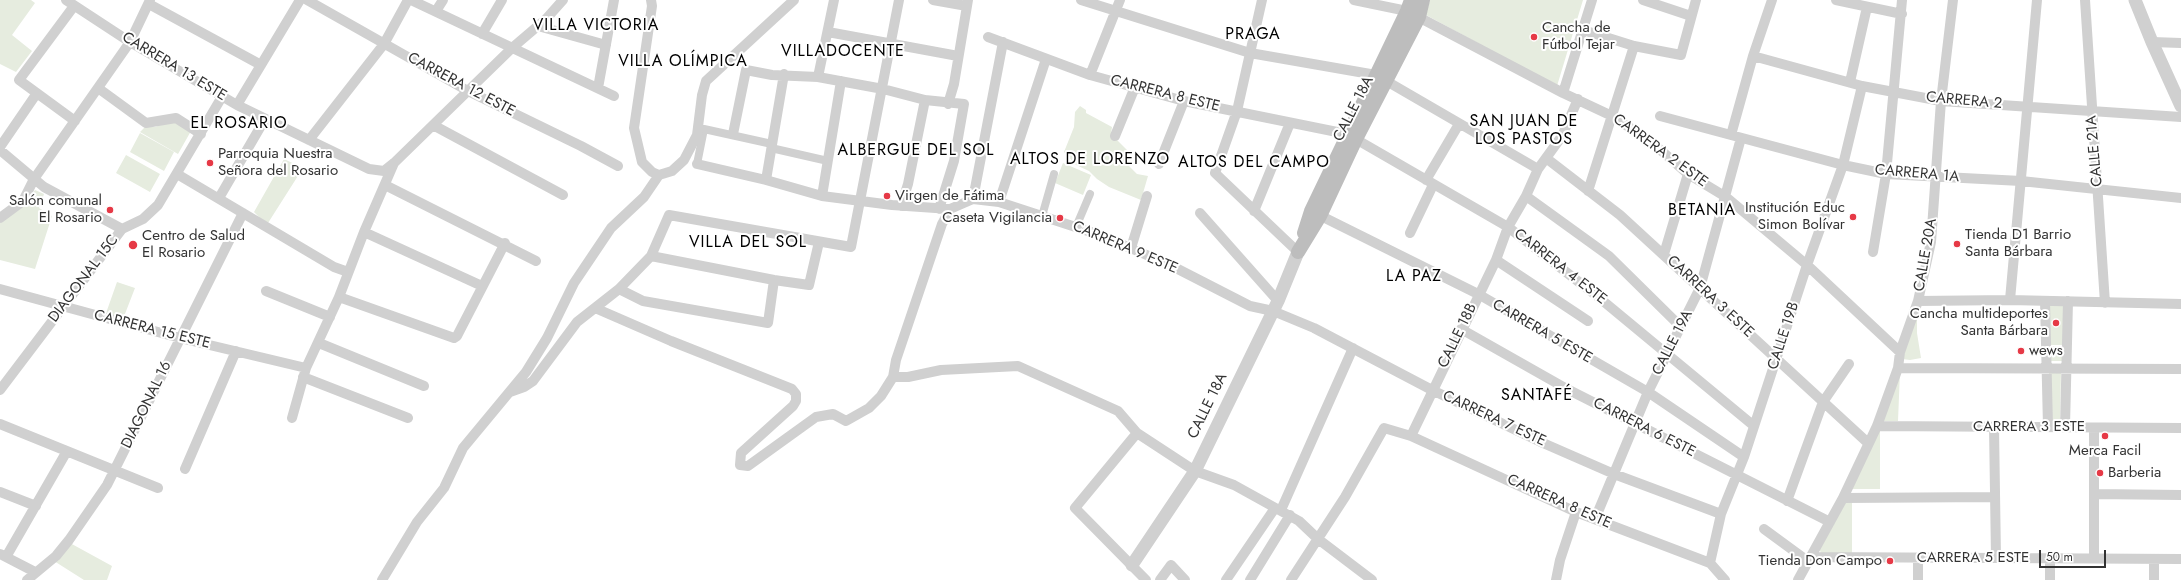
<!DOCTYPE html>
<meta charset="utf-8">
<style>
body{margin:0}
#map{position:relative;width:2181px;height:580px;overflow:hidden;background:#fff;font-family:Jost,sans-serif}
canvas{display:block}
.scale{position:absolute;left:2039px;top:550px;width:67px;height:18px;box-sizing:border-box;border:2px solid #333;border-top:0;padding-left:5px;font-size:12px;line-height:14px;white-space:nowrap;color:#333;-webkit-text-stroke:3px #fff;paint-order:stroke}
</style>
<div id="map">
<canvas width="2181" height="580"></canvas>
<div class="scale">50 m</div>
</div>
<script>
const ctx = document.querySelector('canvas').getContext('2d');
ctx.lineJoin = 'round';
function paint(path, color) { ctx.fillStyle = color; ctx.fill(path, 'evenodd'); }
const poly = rows => new Path2D(rows.map(r => 'M' + r).join(''));
function stroke(path, color, width, dash) { ctx.strokeStyle = color; ctx.lineWidth = width; ctx.lineCap = dash ? 'butt' : 'round'; ctx.setLineDash(dash || []); ctx.stroke(path); }
function write(font, color, halo, rows, align = 'center') {
  ctx.font = font + ' Jost,sans-serif'; ctx.lineWidth = 4; ctx.setLineDash([]); ctx.textBaseline = 'middle'; ctx.strokeStyle = halo; ctx.fillStyle = color; for (const [text, x, y, turn = 0] of rows) {
    ctx.save(); ctx.translate(x, y); ctx.rotate((+turn || 0) * Math.PI / 180); ctx.textAlign = isNaN(turn) ? turn : align; if (halo) ctx.strokeText(text, 0, 0); ctx.fillText(text, 0, 0); ctx.restore();
  }
}
paint(poly([
 [0,0,31,0,35,3,12,35,32,51,16,72,0,64],
 [1430,0,1583,0,1557,86,1426,15],
 [1080,106,1086,110,1086,113,1112,127,1111,134,1127,150,1127,164,1137,174,1148,176,1141,200,1109,187,1097,179,1089,171,1076,165,1064,152,1074,127,1075,112],
 [175,120,191,131,178,154,140,132,145,127,155,127],
 [140,133,174,152,164,171,130,152],
 [126,155,160,174,150,192,116,173],
 [284,159,303,168,268,223,262,220,254,212],
 [1063,163,1091,175,1083,195,1055,183],
 [35,190,44,194,39,208,52,216,35,269,0,260,0,223,24,205],
 [117,282,135,288,123,319,105,316],
 [2047,302,2065,302,2065,345,2047,345],
 [1917,312,1917,333,1921,358,1910,360,1902,359],
 [2049,346,2063,347,2063,361,2048,361],
 [2049,369,2061,370,2060,422,2049,422],
 [1900,372,1898,421,1882,421],
 [1880,431,1880,489,1852,489,1878,432],
 [1852,500,1852,556,1822,556,1819,548,1844,501],
 [70,543,112,566,107,580,84,580,54,561]
]), '#e6ecdf');
stroke(poly([
 [771,148,828,161],
 [697,164,704,129,772,144],
 [1042,216,1054,174],
 [1076,227,1090,194]
]), '#d0d0d0', 8);
stroke(poly([
 [66,0,130,42,237,105,369,169,384,171,394,163,512,48,546,19,563,0],
 [307,0,468,91,581,146,618,166],
 [411,0,614,96],
 [651,0,652,6,634,128,642,162,652,172,659,175,672,171,684,160,697,135,702,95,706,81,794,0],
 [933,0,967,6],
 [1081,0,1250,53,1376,75,1538,169],
 [1262,0,1237,111,1215,173,1298,252],
 [1354,0,1407,11,1563,93,1612,116,1649,140,1688,174,1726,197,1807,265,1900,352],
 [1643,0,1691,16],
 [1836,0,1902,14],
 [2085,0,2105,303],
 [149,4,261,65],
 [74,6,19,80,75,121],
 [436,11,443,0],
 [538,26,606,45],
 [1583,30,1634,46,1681,55,1696,0],
 [828,32,958,56],
 [482,34,502,0],
 [988,37,1090,75,1184,101,1347,134,1508,227,1597,296,1754,426],
 [2152,42,2181,43],
 [1753,56,1862,86,1941,101,2181,117],
 [1090,75,1120,0],
 [818,77,834,0],
 [1850,82,1867,7],
 [98,88,146,123,176,118,201,134],
 [598,88,614,0],
 [1563,93,1592,0],
 [948,104,954,84,968,0],
 [237,105,300,0],
 [1660,116,1843,165,1886,174,2021,181,2181,198],
 [433,125,563,195],
 [733,134,746,70,772,75,818,77,883,89,925,100,964,104,954,161,939,209],
 [1731,135,1753,56,1772,0],
 [1115,136,1135,87],
 [309,140,384,44,408,0],
 [0,147,37,93],
 [0,150,44,187,122,229],
 [1546,158,1620,215,1868,443],
 [697,164,766,180,822,196,892,205,950,209,973,199,999,202,1100,235,1170,265,1250,306,1273,311,1314,328,1432,390,1543,443,1614,474,1721,514],
 [1159,164,1184,101],
 [177,174,334,267,348,272],
 [766,180,784,74],
 [1426,180,1459,124],
 [385,185,536,261],
 [1588,191,1634,46],
 [822,196,841,81],
 [1526,196,1609,256,1681,327],
 [219,198,265,119],
 [973,199,1003,42],
 [999,202,1046,59],
 [901,206,908,184,925,100],
 [1254,211,1290,123],
 [1200,213,1278,301],
 [1315,213,1478,294,1648,392,1744,457],
 [0,218,23,201,34,179,130,42,150,0],
 [364,232,482,286],
 [1410,233,1433,185],
 [1131,248,1147,196],
 [1873,252,1886,174,1902,0],
 [1664,254,1688,174],
 [651,256,774,280,809,285,819,242],
 [1496,260,1588,321],
 [0,289,180,338,306,368],
 [619,289,643,301,768,323,774,280],
 [266,291,330,317],
 [339,297,454,338,457,336,505,243],
 [2010,300,2037,0],
 [1918,301,2010,300,2181,304],
 [2045,301,2048,427],
 [595,308,671,341,792,389,796,394,796,401,793,406,741,453,740,465,748,466,816,417,833,414,846,421,869,408,881,396,893,377,896,360,942,224,950,209],
 [1461,329,1567,389,1830,522],
 [319,343,424,386],
 [1898,368,2181,369],
 [303,377,408,418],
 [893,377,908,377,941,370,1018,366,1118,411,1137,433,1195,471,1234,485,1299,521,1318,539,1372,580],
 [0,390,122,229,143,219,158,205,223,95],
 [510,392,524,387,533,381,577,322,619,289,651,256,669,215,851,247,899,0],
 [292,418,306,368,339,297,364,232,394,163],
 [0,424,158,488],
 [1877,426,2181,428],
 [1994,427,1996,558],
 [2065,427,2068,301],
 [1137,433,1075,508,1146,580],
 [1411,436,1576,512,1710,563,1725,580],
 [185,469,236,351],
 [0,492,36,506],
 [2094,494,2181,495],
 [1843,498,1995,497],
 [1787,501,1823,402,1849,364],
 [1281,510,1353,348],
 [1595,519,1648,392,1700,288,1741,138],
 [1764,529,1809,562],
 [0,554,35,572],
 [6,557,67,451],
 [1812,557,2181,559],
 [1918,558,1918,580],
 [2094,559,2094,428],
 [1710,563,1721,514,1744,457,1807,265,1843,165,1862,86],
 [27,580,56,556,69,540,107,485,243,213],
 [382,580,417,522,444,488,463,448,526,372,547,338,574,283,611,228,644,197,659,175],
 [1160,580,1171,565,1185,580],
 [1226,580,1275,508],
 [1250,580,1290,515],
 [1291,580,1345,497,1384,428,1411,436,1496,260,1508,227,1526,196,1538,169,1562,136,1578,99],
 [1556,580,1560,560,1576,512],
 [1798,580,1843,498,1877,426,1898,368,1900,352,1918,301,1931,242,1941,101,1953,0],
 [2050,580,2050,558],
 [2154,580,2154,559]
]), '#d0d0d0', 10);
stroke(poly([
 [2135,0,2152,42,2181,106],
 [1132,565,1195,471,1278,301,1298,252]
]), '#d0d0d0', 13);
stroke(poly([
 [1304,233,1311,211,1407,11,1411,0],
 [1298,252,1320,216,1356,139,1419,17,1423,0]
]), '#bdbdbd', 14);
for (const [x, y, r, color] of [
 [1534,37,4,"#e63946"],
 [210,163,4,"#e63946"],
 [887,196,4,"#e63946"],
 [110,210,4,"#e63946"],
 [1853,217,4,"#e63946"],
 [1060,218,4,"#e63946"],
 [1957,244,4,"#e63946"],
 [133,245,5,"#e63946"],
 [2056,323,4,"#e63946"],
 [2021,351,4,"#e63946"],
 [2105,436,4,"#e63946"],
 [2100,473,4,"#e63946"],
 [1890,561,4,"#e63946"]
]) { const dot = new Path2D(); dot.arc(x, y, r, 0, 2 * Math.PI); ctx.fillStyle = color; ctx.fill(dot); stroke(dot, '#fff', 1.5); }
write('15px', '#333', '#fff', [
 ["Cancha de",1542,28],
 ["Fútbol Tejar",1542,45],
 ["Parroquia Nuestra",218,154],
 ["Señora del Rosario",218,171],
 ["Virgen de Fátima",895,196],
 ["Salón comunal",102,201,"right"],
 ["El Rosario",102,218,"right"],
 ["Institución Educ",1845,208,"right"],
 ["Simon Bolívar",1845,225,"right"],
 ["Caseta Vigilancia",1052,218,"right"],
 ["Tienda D1 Barrio",1965,235],
 ["Santa Bárbara",1965,252],
 ["Centro de Salud",142,236],
 ["El Rosario",142,253],
 ["Cancha multideportes",2048,314,"right"],
 ["Santa Bárbara",2048,331,"right"],
 ["wews",2029,351],
 ["Merca Facil",2105,451,"center"],
 ["Barberia",2108,473],
 ["Tienda Don Campo",1882,561,"right"]
], 'left');
write('15px', '#333', '#fff', [
 ["CARRERA 13 ESTE",174,67,31],
 ["CARRERA 12 ESTE",461,85,28],
 ["CARRERA 8 ESTE",1165,94,14],
 ["CARRERA 2",1964,101,5],
 ["CALLE 18A",1354,109,-63],
 ["CARRERA 2 ESTE",1660,151,36],
 ["CALLE 21A",2095,151,-95],
 ["CARRERA 1A",1917,174,5],
 ["CARRERA 9 ESTE",1125,248,23],
 ["CALLE 20A",1926,255,-80],
 ["CARRERA 4 ESTE",1560,267,38],
 ["DIAGONAL 15C",84,279,-53],
 ["CARRERA 3 ESTE",1710,297,43],
 ["CARRERA 15 ESTE",152,330,14],
 ["CARRERA 5 ESTE",1542,332,30],
 ["CALLE 18B",1458,336,-64],
 ["CALLE 19B",1784,336,-72],
 ["CALLE 19A",1673,343,-63],
 ["DIAGONAL 16",147,405,-64],
 ["CALLE 18A",1208,406,-64],
 ["CARRERA 7 ESTE",1494,419,25],
 ["CARRERA 3 ESTE",2029,427],
 ["CARRERA 6 ESTE",1644,428,27],
 ["CARRERA 8 ESTE",1559,502,24],
 ["CARRERA 5 ESTE",1973,558]
]);
ctx.letterSpacing = '1px';
write('16px', '#000', '#fff', [
 ["VILLA VICTORIA",596,26],
 ["PRAGA",1253,35],
 ["VILLADOCENTE",843,52],
 ["VILLA OLÍMPICA",683,62],
 ["SAN JUAN DE",1524,122],
 ["LOS PASTOS",1524,140],
 ["EL ROSARIO",239,124],
 ["ALBERGUE DEL SOL",916,151],
 ["ALTOS DE LORENZO",1090,160],
 ["ALTOS DEL CAMPO",1254,163],
 ["BETANIA",1702,211],
 ["VILLA DEL SOL",748,243],
 ["LA PAZ",1414,277],
 ["SANTAFÉ",1537,396]
]);
ctx.letterSpacing = '0px';
</script>
